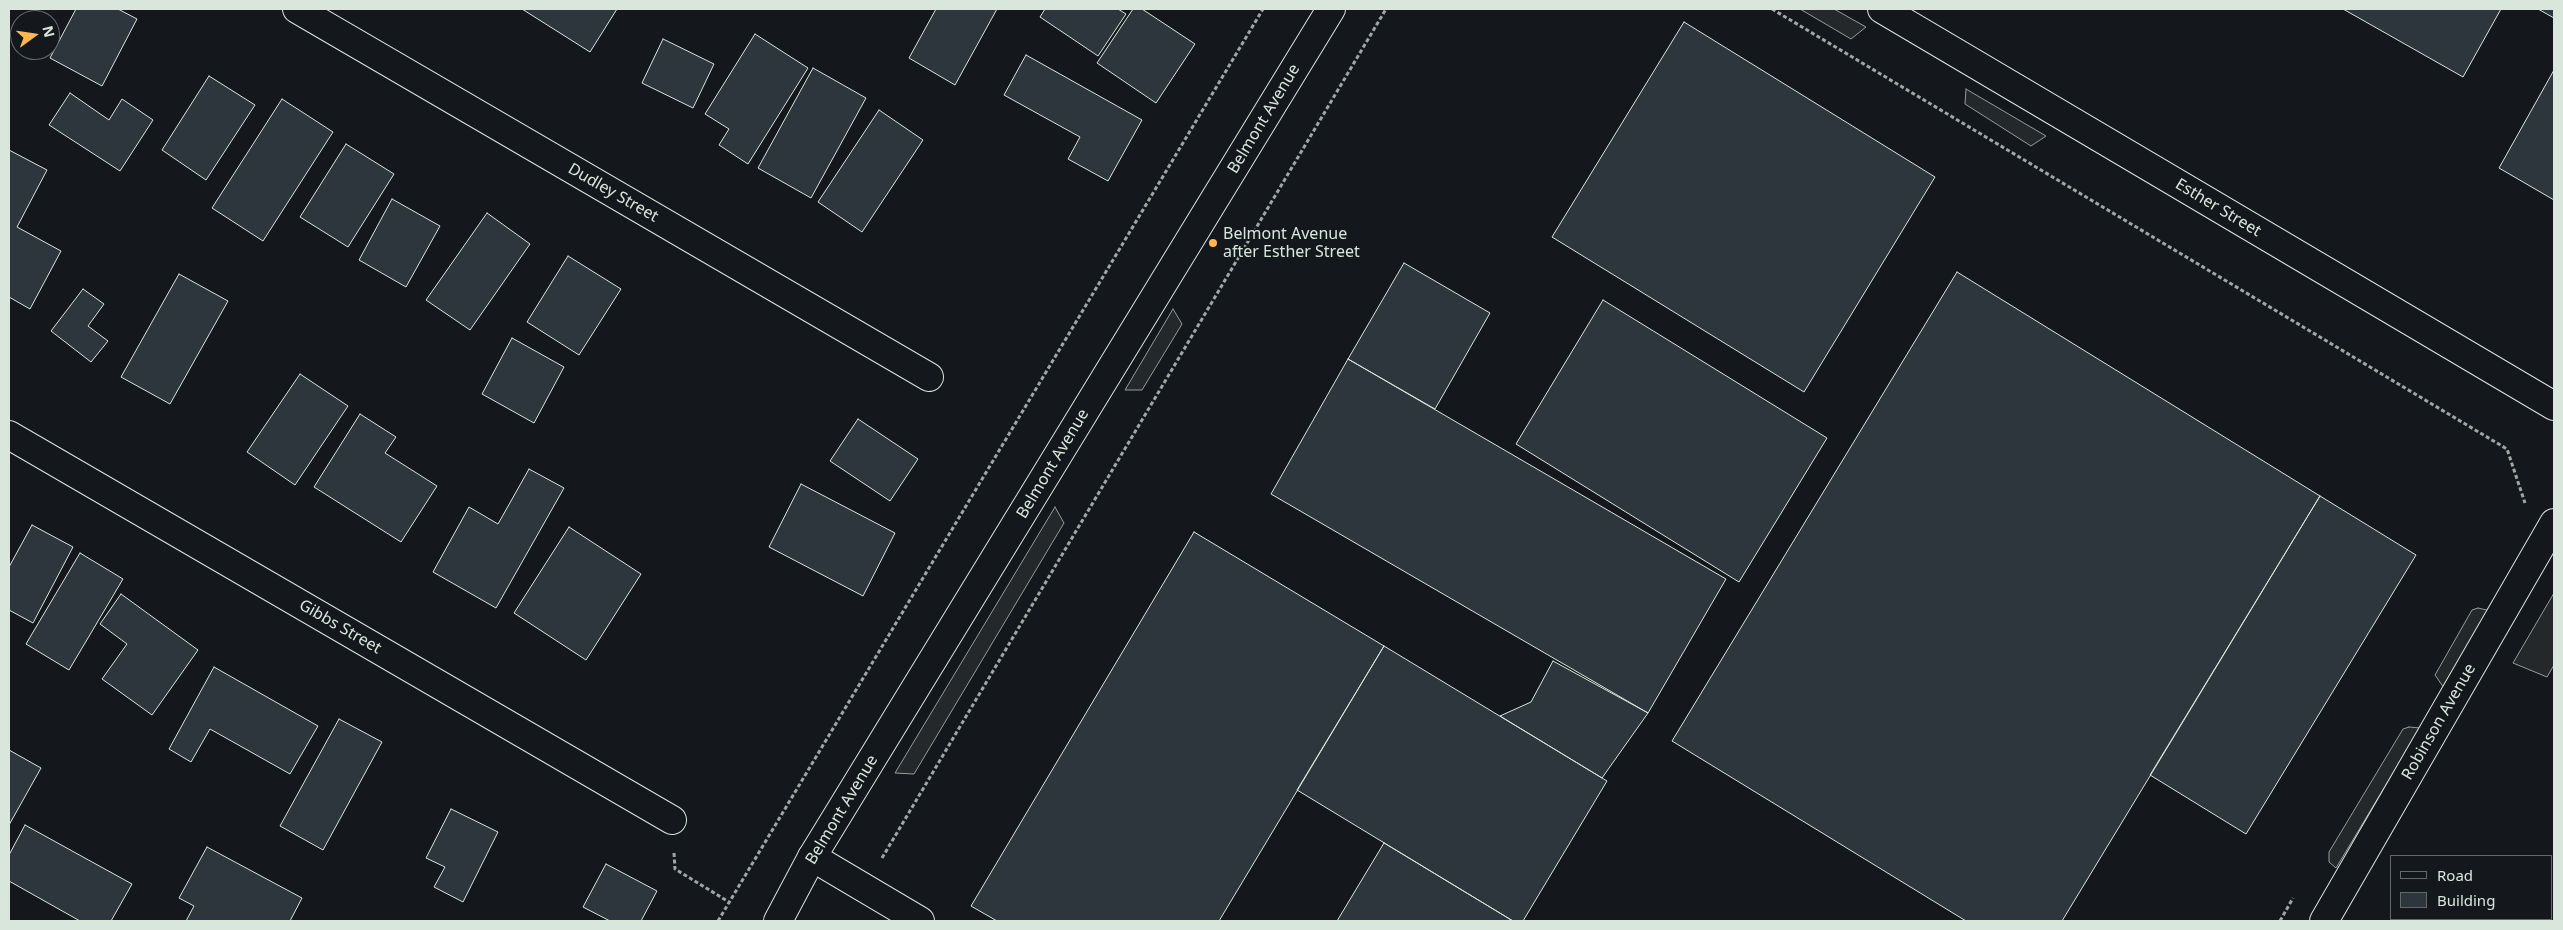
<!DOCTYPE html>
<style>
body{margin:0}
#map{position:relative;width:2563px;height:930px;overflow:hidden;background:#14181c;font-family:"Noto Sans",sans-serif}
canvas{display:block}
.frame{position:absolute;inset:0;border:10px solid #d8e6dc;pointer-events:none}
.legend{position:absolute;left:2390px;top:855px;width:162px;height:65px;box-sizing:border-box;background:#14181c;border:1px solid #626a69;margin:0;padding:6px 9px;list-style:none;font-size:15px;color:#d8e6dc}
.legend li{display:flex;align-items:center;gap:10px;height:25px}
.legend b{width:25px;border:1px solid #626a69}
.north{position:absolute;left:10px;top:10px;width:50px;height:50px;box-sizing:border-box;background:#14181c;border:1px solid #626a69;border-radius:50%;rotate:76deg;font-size:14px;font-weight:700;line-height:20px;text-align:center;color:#d8e6dc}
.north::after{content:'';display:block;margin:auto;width:18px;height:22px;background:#ffb74d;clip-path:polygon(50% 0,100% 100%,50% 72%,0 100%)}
</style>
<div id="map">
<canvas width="2563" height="930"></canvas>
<div class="frame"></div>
<ul class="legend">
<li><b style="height:6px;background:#14181c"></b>Road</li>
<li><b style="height:14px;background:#2c363c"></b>Building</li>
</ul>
<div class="north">N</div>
</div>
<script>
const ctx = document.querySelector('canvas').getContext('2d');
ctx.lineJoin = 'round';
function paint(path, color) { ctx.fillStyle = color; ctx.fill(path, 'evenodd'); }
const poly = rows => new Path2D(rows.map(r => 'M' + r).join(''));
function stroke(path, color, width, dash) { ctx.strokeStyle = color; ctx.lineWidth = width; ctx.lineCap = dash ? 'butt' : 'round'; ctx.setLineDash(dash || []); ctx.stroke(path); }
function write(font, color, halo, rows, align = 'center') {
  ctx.font = font + ' "Noto Sans",sans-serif'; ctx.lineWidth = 4; ctx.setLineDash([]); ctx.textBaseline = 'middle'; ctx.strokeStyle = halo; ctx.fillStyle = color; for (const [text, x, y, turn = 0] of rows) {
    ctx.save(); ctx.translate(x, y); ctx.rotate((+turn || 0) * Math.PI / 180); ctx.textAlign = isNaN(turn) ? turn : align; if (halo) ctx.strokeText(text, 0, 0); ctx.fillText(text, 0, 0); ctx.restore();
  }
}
const parking = poly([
 [1800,9,1834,9,1866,27,1851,39,1800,9],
 [1966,89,2046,136,2031,146,1965,104,1966,89],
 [1173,309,1182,324,1142,390,1125,390,1173,309],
 [1055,507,1064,523,914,774,895,773,1055,507],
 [2554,593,2554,665,2547,677,2513,663,2554,593],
 [2478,608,2491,611,2444,688,2435,675,2472,610,2478,608],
 [2409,727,2420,728,2336,868,2329,862,2329,852,2403,729,2409,727]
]);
paint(parking, '#24282b');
stroke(parking, '#939e99', 1);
const building = poly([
 [76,9,118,9,137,19,102,86,50,58,76,9],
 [522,9,617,9,590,52,522,9],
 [936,9,997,9,955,85,909,58,936,9],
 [1045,9,1118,9,1126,14,1098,56,1040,17,1045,9],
 [1133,9,1142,9,1195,44,1156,103,1097,63,1133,9],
 [2343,9,2501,9,2463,77,2343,9],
 [2538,9,2554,9,2554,18,2538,9],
 [1684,22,1935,177,1804,392,1552,237,1684,22],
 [755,34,808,68,748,164,719,145,729,129,705,114,755,34],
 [663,39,714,64,693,108,642,83,663,39],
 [1026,55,1142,120,1108,181,1068,159,1080,137,1004,95,1026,55],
 [813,68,866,98,811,198,758,168,813,68],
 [2554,70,2554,200,2499,168,2554,70],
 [209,76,255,105,206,180,162,150,209,76],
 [70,93,109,120,122,99,153,120,120,171,49,125,70,93],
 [282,99,333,132,263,241,212,208,282,99],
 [879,110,923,140,862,232,818,202,879,110],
 [346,144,394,174,348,247,300,217,346,144],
 [9,150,47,170,17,227,61,251,30,309,9,297,9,150],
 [392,199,440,226,406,287,359,260,392,199],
 [487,213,530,244,470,330,426,300,487,213],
 [568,256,621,289,579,355,527,322,568,256],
 [1404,263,1490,313,1435,409,1348,359,1404,263],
 [1957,272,2320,496,2062,921,1966,921,1672,741,1957,272],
 [179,274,228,301,170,404,121,377,179,274],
 [83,289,104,304,88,326,108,341,91,362,51,331,83,289],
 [1603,300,1827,438,1739,582,1516,444,1603,300],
 [512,338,564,367,534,423,482,394,512,338],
 [1348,359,1726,579,1648,713,1271,494,1348,359],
 [300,374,348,406,295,485,247,452,300,374],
 [360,414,396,437,385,453,437,486,401,542,314,487,360,414],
 [858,419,918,459,890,501,830,461,858,419],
 [529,469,564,488,496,608,433,572,469,507,498,524,529,469],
 [801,484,895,533,863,596,769,547,801,484],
 [2320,496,2416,555,2246,834,2150,775,2320,496],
 [32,525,73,547,33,623,9,610,9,567,32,525],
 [569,527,641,574,586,660,514,613,569,527],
 [1194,532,1384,646,1219,921,997,921,971,906,1194,532],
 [80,553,123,579,69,670,26,644,80,553],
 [121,594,198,650,152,715,102,679,127,644,100,624,121,594],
 [1384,646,1607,781,1523,921,1513,921,1297,790,1384,646],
 [1553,661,1648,713,1602,778,1500,716,1531,702,1553,661],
 [214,667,318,726,290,774,210,729,191,762,169,749,214,667],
 [339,719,382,742,323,850,280,826,339,719],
 [9,750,41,768,9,825,9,750],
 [451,809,498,832,463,902,434,887,445,867,426,858,451,809],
 [25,825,132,884,111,921,80,921,9,881,9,855,25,825],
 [1384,843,1513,921,1337,921,1384,843],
 [207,847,302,898,290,921,186,921,194,906,179,898,207,847],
 [606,864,657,891,641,921,610,921,583,907,606,864]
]);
paint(building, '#2c363c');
stroke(building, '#d8e6dc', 1);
const minor = poly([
 [297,9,929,377],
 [1882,9,2554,406],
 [9,435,672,820],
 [812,857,920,921],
 [2324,921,2554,523]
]);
const major = poly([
 [778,921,812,857,1331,9]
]);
stroke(minor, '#d8e6dc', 30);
stroke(major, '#d8e6dc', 30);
stroke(poly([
 [1772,9,2507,449,2525,503],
 [674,853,675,869,729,902],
 [882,858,1386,9],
 [718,921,1263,9],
 [2280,921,2293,898]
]), '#9da8a2', 3, [4, 2.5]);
stroke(minor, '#14181c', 28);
stroke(major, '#14181c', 28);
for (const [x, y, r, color] of [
 [1213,243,5,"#ffb74d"]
]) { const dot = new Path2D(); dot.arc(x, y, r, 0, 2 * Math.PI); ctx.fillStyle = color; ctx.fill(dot); stroke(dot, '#14181c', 2); }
write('16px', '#d8e6dc', '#14181c', [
 ["Belmont Avenue",1264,119,-59],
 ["Dudley Street",613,193,30],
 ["Esther Street",2218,208,31],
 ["Belmont Avenue",1053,464,-59],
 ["Gibbs Street",340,627,30],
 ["Robinson Avenue",2439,722,-60],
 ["Belmont Avenue",842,810,-59]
]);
write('16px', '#d8e6dc', '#14181c', [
 ["Belmont Avenue",1223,234],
 ["after Esther Street",1223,252]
], 'left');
</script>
